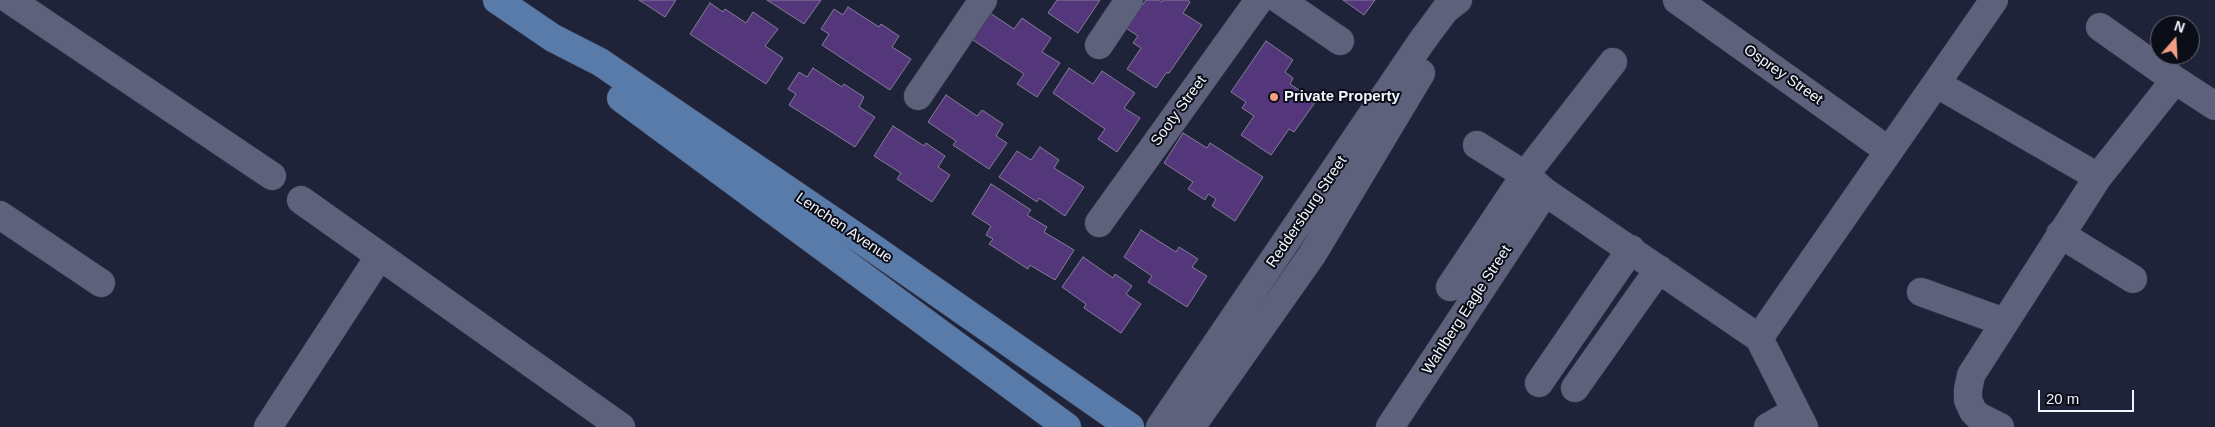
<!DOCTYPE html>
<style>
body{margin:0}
#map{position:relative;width:2215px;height:427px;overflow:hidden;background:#1f2339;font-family:Helvetica,sans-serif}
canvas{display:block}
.north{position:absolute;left:2150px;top:15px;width:50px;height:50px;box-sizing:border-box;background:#0b0d17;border:1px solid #686a73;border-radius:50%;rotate:19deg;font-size:14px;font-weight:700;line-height:20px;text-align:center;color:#f3f5fe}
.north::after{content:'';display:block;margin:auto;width:18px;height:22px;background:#f39f83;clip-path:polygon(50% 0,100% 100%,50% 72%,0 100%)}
.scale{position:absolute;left:2038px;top:390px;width:96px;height:22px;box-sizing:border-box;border:2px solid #f3f5fe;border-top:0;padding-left:6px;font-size:15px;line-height:18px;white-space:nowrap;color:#f3f5fe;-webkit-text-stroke:4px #0b0d17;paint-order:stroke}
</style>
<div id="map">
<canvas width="2215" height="427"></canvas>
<div class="north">N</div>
<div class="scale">20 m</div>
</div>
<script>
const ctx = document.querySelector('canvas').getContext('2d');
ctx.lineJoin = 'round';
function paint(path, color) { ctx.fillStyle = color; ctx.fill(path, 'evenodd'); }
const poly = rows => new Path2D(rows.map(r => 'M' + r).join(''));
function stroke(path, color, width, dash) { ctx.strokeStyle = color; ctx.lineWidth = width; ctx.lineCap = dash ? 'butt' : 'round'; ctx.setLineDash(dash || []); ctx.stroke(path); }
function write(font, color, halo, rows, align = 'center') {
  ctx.font = font + ' Helvetica,sans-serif'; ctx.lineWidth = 4; ctx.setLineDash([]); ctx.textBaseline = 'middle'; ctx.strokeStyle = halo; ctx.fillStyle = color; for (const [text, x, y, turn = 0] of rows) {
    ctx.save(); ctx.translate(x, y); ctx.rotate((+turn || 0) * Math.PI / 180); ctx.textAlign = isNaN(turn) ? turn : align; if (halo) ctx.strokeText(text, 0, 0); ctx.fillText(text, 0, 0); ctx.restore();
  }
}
const building = poly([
 [639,0,676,0,665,17,639,0],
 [767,0,821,0,804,24,767,0],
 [1057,0,1100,0,1078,33,1048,13,1057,0],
 [1146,0,1159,0,1162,2,1163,0,1188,0,1190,2,1183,13,1202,25,1169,73,1166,73,1156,88,1127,69,1141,48,1133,43,1138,36,1126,28,1146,0],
 [1343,0,1375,0,1364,15,1343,0],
 [710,3,723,12,725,9,746,23,753,12,778,29,765,46,783,58,766,84,690,34,710,3],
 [848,7,879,27,881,24,899,36,892,47,911,59,890,90,822,45,829,34,821,29,834,9,843,15,848,7],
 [990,13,1014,29,1022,18,1051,38,1042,52,1060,63,1037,97,1017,84,1024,74,973,40,990,13],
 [1266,41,1293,60,1285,72,1293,78,1290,84,1316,101,1294,132,1289,129,1271,155,1241,135,1254,116,1242,108,1246,102,1231,92,1266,41],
 [813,68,842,87,844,84,864,97,859,107,875,117,855,147,789,105,796,94,788,89,799,72,807,77,813,68],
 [1069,68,1093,84,1102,71,1135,93,1124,108,1140,118,1117,152,1098,139,1105,129,1053,93,1069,68],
 [946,95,977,116,982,110,1003,124,996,136,1007,143,989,169,953,145,956,141,928,122,946,95],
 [893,126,924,146,926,143,945,156,938,167,950,175,932,202,897,179,901,173,874,156,893,126],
 [1183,133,1207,148,1210,143,1263,177,1235,221,1212,206,1216,199,1208,194,1205,200,1188,189,1193,182,1164,163,1183,133],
 [1040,147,1059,160,1054,168,1084,187,1065,216,1039,198,1037,202,999,177,1017,151,1031,160,1040,147],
 [991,184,1031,210,1027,215,1047,227,1044,232,1074,250,1055,280,1030,265,1028,269,989,244,993,239,986,235,991,226,972,214,991,184],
 [1141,230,1176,252,1179,247,1198,259,1192,267,1207,276,1187,307,1148,282,1152,276,1124,257,1141,230],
 [1083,257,1113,278,1115,274,1132,286,1126,294,1141,304,1121,333,1084,308,1086,304,1062,287,1083,257]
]);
paint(building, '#54377b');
stroke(building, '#857c97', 1);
const minor = poly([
 [10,0,272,176],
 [1280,0,1340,41],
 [1677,0,1889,151],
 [2100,27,2175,80],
 [1099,45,1129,0],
 [1937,84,2098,177,1971,375,1968,390,1968,400,1973,411,1978,416,2000,427],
 [918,96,983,0],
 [1477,145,1525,175,1545,192,1759,338,1804,427],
 [2098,177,2175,80,2215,106],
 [301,200,621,427],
 [0,215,101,283],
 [1099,223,1259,0],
 [2060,234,2133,279],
 [1450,287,1525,175,1613,62],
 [1921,292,2004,322],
 [1759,338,1994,0],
 [1539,383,1631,249],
 [1575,388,1659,269],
 [268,427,379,257],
 [1160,427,1422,41,1445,10,1458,0],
 [1191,427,1312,255,1421,73],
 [1390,427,1545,192],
 [1768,427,1794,412]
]);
const major = poly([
 [497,0,553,38,600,62,873,248,1130,427],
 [621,98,1067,427]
]);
stroke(minor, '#3d3e50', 29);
stroke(major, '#3d3e50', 29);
stroke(minor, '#5d617b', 28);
stroke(major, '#597baa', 28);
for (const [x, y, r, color] of [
 [1274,97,5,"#f39f83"]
]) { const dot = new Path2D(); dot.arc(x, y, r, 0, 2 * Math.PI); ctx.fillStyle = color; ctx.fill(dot); stroke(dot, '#0b0d17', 2); }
write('15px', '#f3f5fe', '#0b0d17', [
 ["Osprey Street",1783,75,35],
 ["Sooty Street",1179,111,-54],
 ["Reddersburg Street",1307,212,-56],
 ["Lenchen Avenue",844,228,34],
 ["Wahlberg Eagle Street",1467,310,-57]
]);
write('bold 15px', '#f3f5fe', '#0b0d17', [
 ["Private Property",1284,97]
], 'left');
</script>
